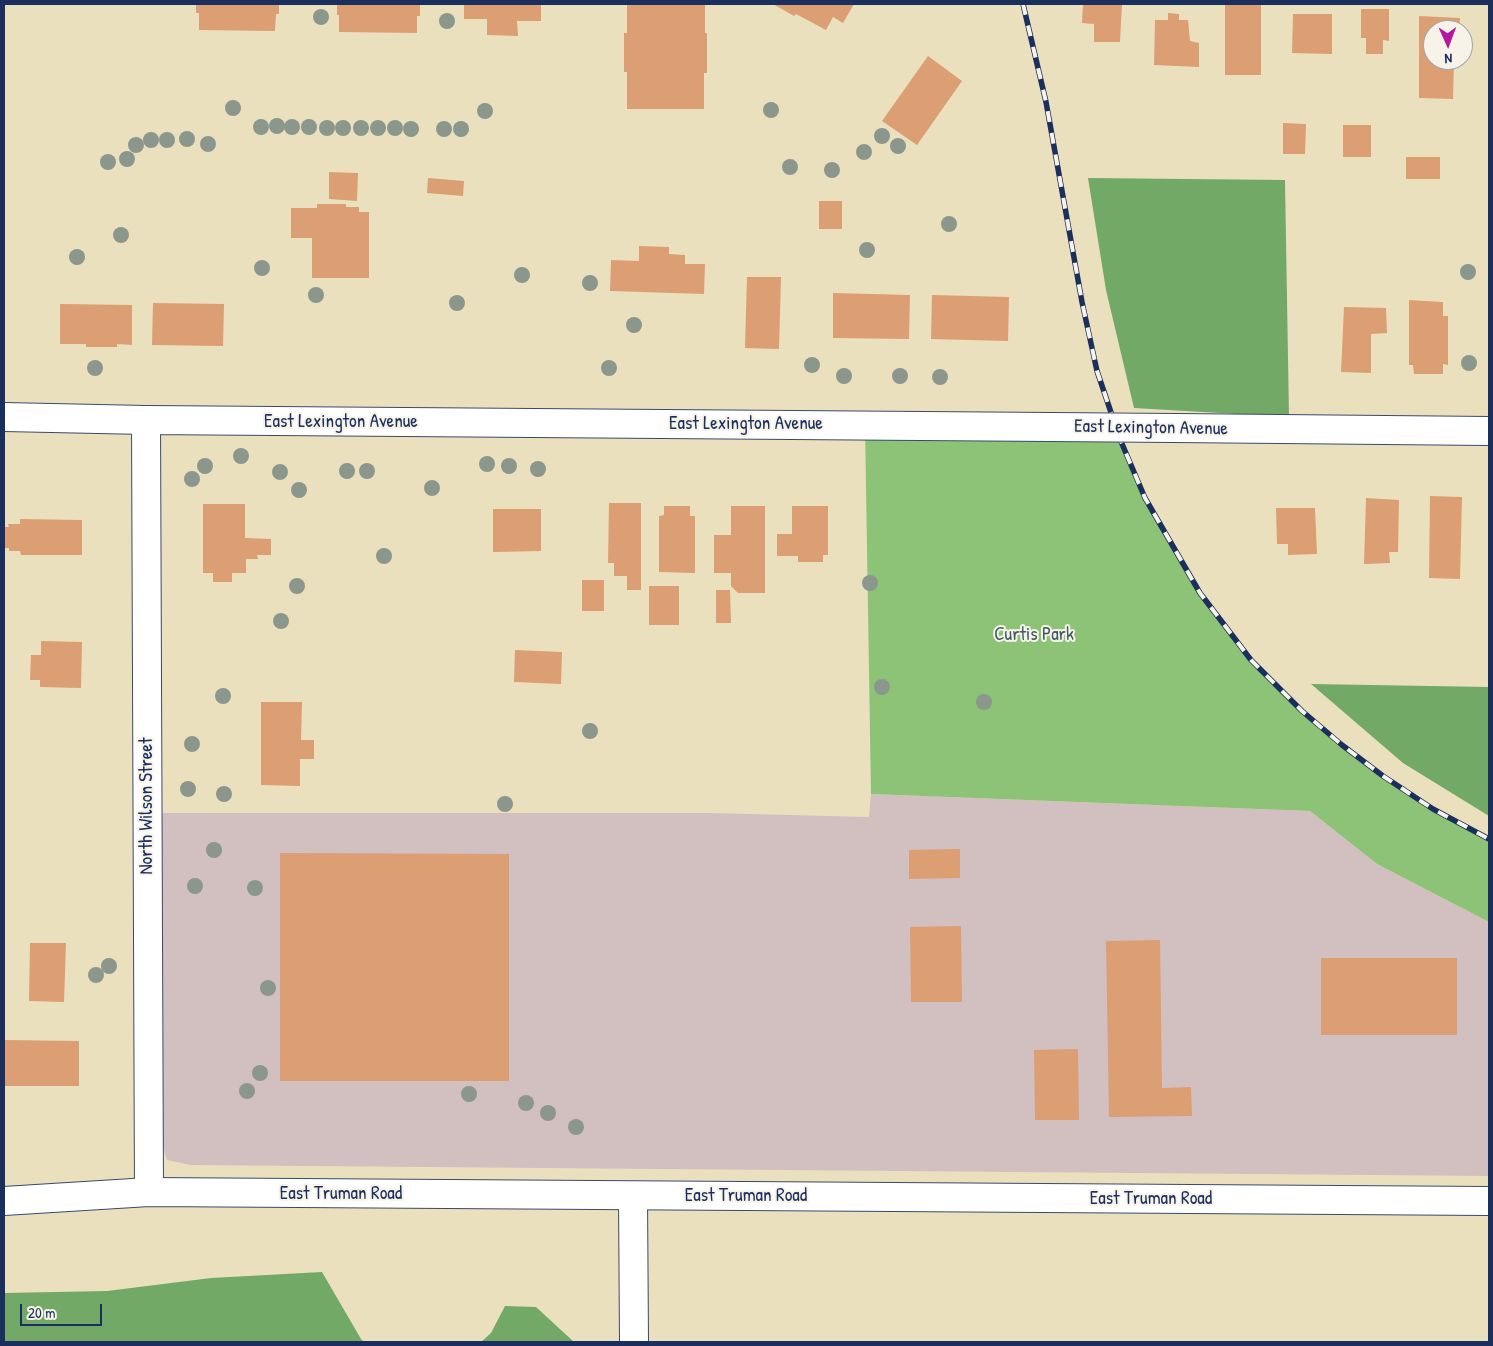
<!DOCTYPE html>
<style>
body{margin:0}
#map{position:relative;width:1493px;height:1346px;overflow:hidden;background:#ebe0bd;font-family:"Patrick Hand",sans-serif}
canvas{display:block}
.frame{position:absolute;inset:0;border:5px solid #1b2f5e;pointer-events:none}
.north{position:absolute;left:1423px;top:20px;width:50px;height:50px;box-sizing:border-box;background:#f7f3e8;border:1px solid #9fa5b1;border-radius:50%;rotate:178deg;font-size:14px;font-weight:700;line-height:20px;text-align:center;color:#1b2f5e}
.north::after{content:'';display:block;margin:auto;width:18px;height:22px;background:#b5179e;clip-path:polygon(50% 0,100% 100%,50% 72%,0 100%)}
.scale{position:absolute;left:20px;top:1304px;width:82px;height:22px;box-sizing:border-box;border:2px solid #1b2f5e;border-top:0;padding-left:6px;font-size:15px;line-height:18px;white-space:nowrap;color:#1b2f5e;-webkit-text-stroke:4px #f7f3e8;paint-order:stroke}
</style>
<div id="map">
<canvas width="1493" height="1346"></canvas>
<div class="frame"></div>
<div class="north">N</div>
<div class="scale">20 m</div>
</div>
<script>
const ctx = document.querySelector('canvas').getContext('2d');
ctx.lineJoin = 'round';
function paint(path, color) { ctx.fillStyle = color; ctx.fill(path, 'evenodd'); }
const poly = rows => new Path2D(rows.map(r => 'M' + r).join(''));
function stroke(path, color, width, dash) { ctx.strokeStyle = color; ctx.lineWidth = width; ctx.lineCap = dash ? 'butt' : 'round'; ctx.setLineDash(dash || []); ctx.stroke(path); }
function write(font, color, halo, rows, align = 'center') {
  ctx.font = font + ' "Patrick Hand",sans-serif'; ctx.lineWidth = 4; ctx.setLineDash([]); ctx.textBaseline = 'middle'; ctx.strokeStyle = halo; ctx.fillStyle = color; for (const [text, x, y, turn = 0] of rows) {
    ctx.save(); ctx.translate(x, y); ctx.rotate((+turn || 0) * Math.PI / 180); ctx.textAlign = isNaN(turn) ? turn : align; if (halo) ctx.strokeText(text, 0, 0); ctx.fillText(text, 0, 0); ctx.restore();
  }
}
paint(poly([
 [871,794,1310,811,1377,864,1489,922,1489,1176,190,1165,167,1160,159,1135,161,813,711,813,869,817]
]), '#d2bfc0');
paint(poly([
 [865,425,1120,439,1145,498,1200,593,1251,660,1342,745,1383,776,1433,809,1489,839,1489,922,1377,864,1310,811,871,794]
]), '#8dc376');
paint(poly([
 [1088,178,1285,180,1289,417,1134,408,1106,290],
 [1311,684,1489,687,1489,816,1403,763],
 [322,1272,361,1339,364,1342,4,1342,4,1293,107,1291,211,1278],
 [505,1306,536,1307,574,1342,481,1342,491,1333]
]), '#72a967');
paint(poly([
 [196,4,279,4,279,14,276,14,275,31,199,30,199,13,196,13],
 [337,4,420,4,420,16,417,16,417,33,339,32,339,15,337,15],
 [464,4,541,4,541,21,517,21,518,36,487,35,487,19,464,19],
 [627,4,705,4,705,33,707,33,707,73,704,73,704,109,627,109,627,72,624,72,624,33,627,33],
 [773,4,854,4,843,23,833,17,826,30,796,14,794,16],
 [1083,4,1122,4,1120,42,1094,42,1094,24,1082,23],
 [1225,4,1261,4,1261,75,1225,75],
 [1361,9,1389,9,1389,41,1383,40,1383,54,1366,54,1366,38,1361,38],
 [1168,13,1179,14,1179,20,1188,20,1190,41,1199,43,1199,67,1154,65,1155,20,1168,20],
 [1293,14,1332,14,1332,54,1292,53],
 [1419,16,1460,18,1459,30,1433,30,1433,60,1454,60,1453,99,1419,98],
 [928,56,962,81,917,145,882,121],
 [1283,123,1306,124,1305,154,1283,154],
 [1343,125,1371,125,1371,157,1343,157],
 [1406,157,1440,157,1440,179,1406,179],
 [329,172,358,173,357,201,329,199],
 [428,178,464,181,463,196,427,193],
 [819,201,842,201,842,229,819,229],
 [317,204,346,204,346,207,359,207,359,212,369,212,369,278,312,278,312,238,291,238,291,208,317,208],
 [639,246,669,247,669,254,685,255,685,264,705,264,704,294,610,291,611,260,639,261],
 [747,277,781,277,779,349,745,348],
 [833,293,910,295,909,339,833,338],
 [932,295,1009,297,1008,341,931,339],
 [1409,300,1443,302,1443,316,1448,316,1448,365,1443,364,1443,374,1414,374,1413,365,1409,365],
 [153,303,224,304,223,346,152,345],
 [60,304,132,305,132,345,117,344,117,347,86,347,86,344,60,344],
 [1344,307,1386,308,1387,333,1371,334,1371,373,1341,372],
 [1430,496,1462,497,1460,579,1429,578],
 [1366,498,1399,500,1398,552,1389,552,1390,563,1364,564],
 [609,503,641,503,641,590,627,590,627,576,614,576,614,563,608,563],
 [203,504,245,504,245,538,271,539,271,555,257,555,258,559,246,559,246,573,232,573,232,582,213,582,213,573,203,573],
 [664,506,690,506,690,516,695,516,695,573,659,572,659,516,664,515],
 [731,506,765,506,765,593,738,593,731,586,731,573,714,573,714,535,731,535],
 [792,506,828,506,828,555,823,555,823,562,798,562,798,556,777,556,777,534,792,534],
 [1276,508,1315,508,1317,554,1288,555,1288,544,1277,544],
 [493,509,541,509,541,551,493,552],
 [20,519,82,520,82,555,21,555,20,551,9,551,9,548,4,548,4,527,9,527,8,524,20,524],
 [582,580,604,580,604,611,582,611],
 [649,586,679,586,679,625,649,625],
 [716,590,730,590,731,623,716,623],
 [41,641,82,642,81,688,40,687,40,680,30,680,31,655,41,655],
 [515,650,562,652,561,684,514,682],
 [261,702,302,702,301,740,314,740,314,759,300,759,300,786,261,785],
 [960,849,960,878,909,879,909,850],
 [280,853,509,854,509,1081,280,1081],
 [961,926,962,1002,911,1002,910,927],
 [1160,940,1162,1088,1191,1087,1192,1116,1109,1117,1106,941],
 [30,943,66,943,64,1002,29,1001],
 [1321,958,1457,958,1457,1035,1321,1035],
 [4,1040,79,1041,79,1086,4,1086],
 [1078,1049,1079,1120,1035,1120,1034,1050]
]), '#dc9e73');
const minor = poly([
 [4,417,146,420,1051,427],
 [146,420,149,1192],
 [1175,428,1489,431],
 [633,1196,634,1342]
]);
const major = poly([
 [4,1201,149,1192,1489,1201]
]);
stroke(minor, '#3a4a6c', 30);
stroke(major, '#3a4a6c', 30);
stroke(minor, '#fff', 28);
stroke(major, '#fff', 28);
const rail = poly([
 [1023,4,1046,102,1082,302,1097,371,1120,439,1145,498,1200,593,1251,660,1302,711,1342,745,1383,776,1433,809,1489,839]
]);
stroke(rail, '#1b2f5e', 5.5);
stroke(rail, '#f7f3e8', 4, [11]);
const minorBridge = poly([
 [1051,427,1175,428]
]);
stroke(minorBridge, '#3a4a6c', 30, []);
stroke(minorBridge, '#fff', 28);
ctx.fillStyle = '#8b978d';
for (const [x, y] of [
 [321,17],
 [447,21],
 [233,108],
 [771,110],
 [485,111],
 [277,126],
 [261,127],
 [292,127],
 [309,127],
 [327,128],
 [343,128],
 [361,128],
 [378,128],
 [395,128],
 [411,129],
 [444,129],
 [461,129],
 [882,136],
 [187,139],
 [151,140],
 [167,140],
 [208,144],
 [136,145],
 [898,146],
 [864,152],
 [127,159],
 [108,162],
 [790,167],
 [832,170],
 [949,224],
 [121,235],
 [867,250],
 [77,257],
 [262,268],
 [1468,272],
 [522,275],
 [590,283],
 [316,295],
 [457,303],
 [634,325],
 [1469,363],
 [812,365],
 [95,368],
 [609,368],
 [844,376],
 [900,376],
 [940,377],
 [241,456],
 [487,464],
 [205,466],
 [509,466],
 [538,469],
 [347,471],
 [367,471],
 [280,472],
 [192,479],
 [432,488],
 [299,490],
 [384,556],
 [870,583],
 [297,586],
 [281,621],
 [882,687],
 [223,696],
 [984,702],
 [590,731],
 [192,744],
 [188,789],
 [224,794],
 [505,804],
 [214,850],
 [195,886],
 [255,888],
 [109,966],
 [96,975],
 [268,988],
 [260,1073],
 [247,1091],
 [469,1094],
 [526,1103],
 [548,1113],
 [576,1127]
]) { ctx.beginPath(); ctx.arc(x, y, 8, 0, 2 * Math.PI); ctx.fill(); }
write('19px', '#1b2f5e', '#f7f3e8', [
 ["East Lexington Avenue",341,422],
 ["East Lexington Avenue",746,424],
 ["East Lexington Avenue",1151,428,1],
 ["North Wilson Street",147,806,-90],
 ["East Truman Road",341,1194],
 ["East Truman Road",746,1196],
 ["East Truman Road",1151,1199]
]);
write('19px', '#3d5b65', '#f7f3e8', [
 ["Curtis Park",1034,635]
]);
</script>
